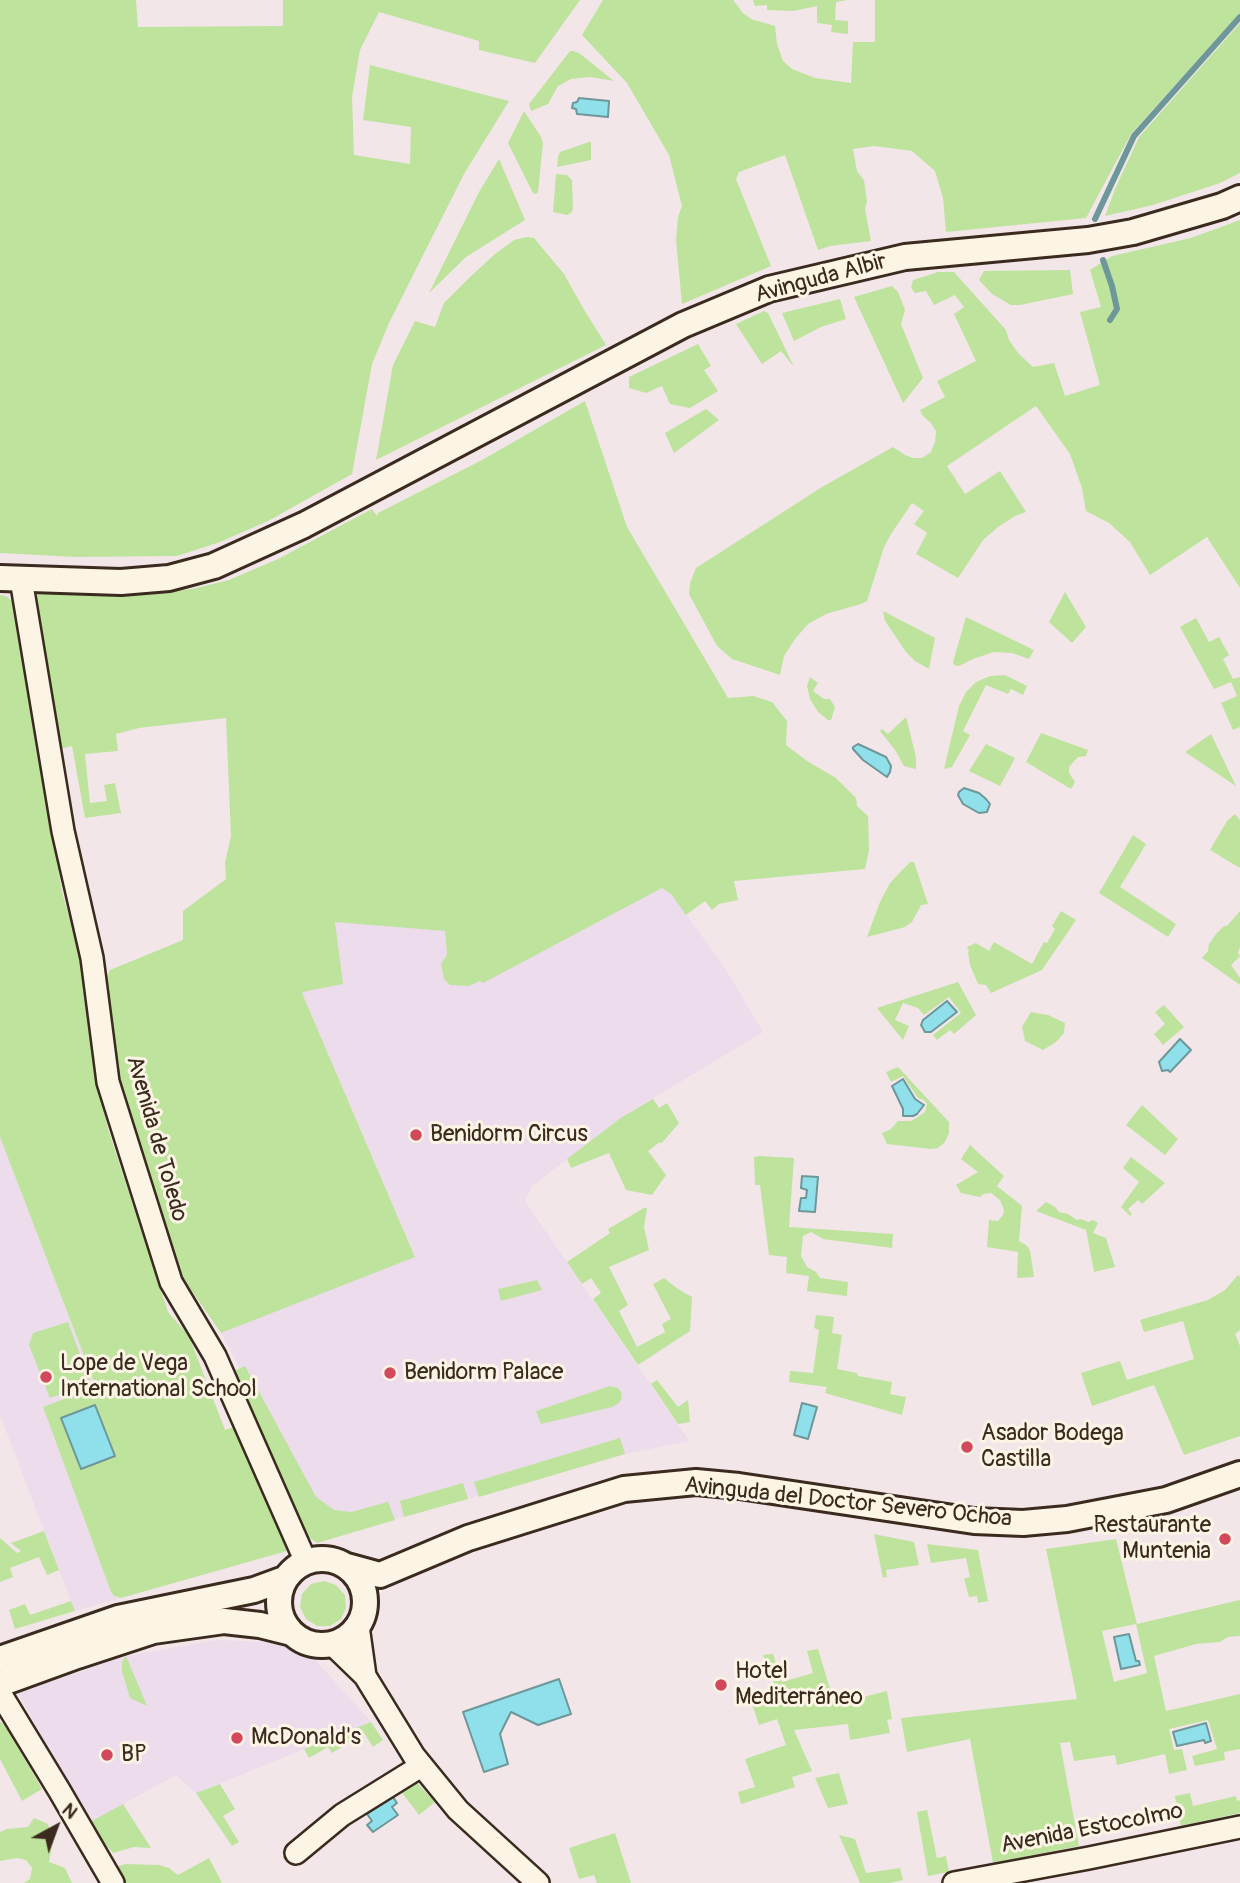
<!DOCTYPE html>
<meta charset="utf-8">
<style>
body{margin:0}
#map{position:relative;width:1240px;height:1883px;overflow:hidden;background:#f3e6e9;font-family:Pangolin,sans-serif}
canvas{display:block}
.north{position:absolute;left:21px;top:1792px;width:70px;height:70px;-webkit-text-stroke:5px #fcf5e5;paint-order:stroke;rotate:41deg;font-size:19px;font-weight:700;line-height:28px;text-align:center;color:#3b2a1e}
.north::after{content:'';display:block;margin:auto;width:24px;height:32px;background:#3b2a1e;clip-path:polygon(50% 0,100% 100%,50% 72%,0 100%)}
</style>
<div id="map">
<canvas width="1240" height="1883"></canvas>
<div class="north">N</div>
</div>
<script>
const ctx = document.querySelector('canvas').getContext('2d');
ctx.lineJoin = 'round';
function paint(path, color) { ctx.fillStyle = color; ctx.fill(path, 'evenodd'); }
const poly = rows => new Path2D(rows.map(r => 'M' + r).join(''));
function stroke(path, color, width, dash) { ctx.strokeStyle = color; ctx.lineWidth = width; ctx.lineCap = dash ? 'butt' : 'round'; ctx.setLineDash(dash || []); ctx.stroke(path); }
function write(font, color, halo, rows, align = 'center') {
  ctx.font = font + ' Pangolin,sans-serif'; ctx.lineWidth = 6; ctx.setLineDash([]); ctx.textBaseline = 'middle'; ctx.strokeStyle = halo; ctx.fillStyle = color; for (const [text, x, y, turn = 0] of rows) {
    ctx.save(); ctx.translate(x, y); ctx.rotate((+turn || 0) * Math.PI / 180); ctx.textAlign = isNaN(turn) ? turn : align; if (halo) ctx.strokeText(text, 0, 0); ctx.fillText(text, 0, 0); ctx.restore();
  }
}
paint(poly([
 [635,869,671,894,723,965,763,1032,622,1117,531,1187,525,1201,689,1441,625,1454,361,1529,333,1532,240,1369,221,1333,415,1256,302,993,307,991,334,921,445,931,447,955],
 [0,1137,96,1388,43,1407,111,1592,117,1598,121,1598,75,1611,0,1415],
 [217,1640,267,1642,297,1650,316,1661,371,1722,196,1793,176,1775,90,1822,18,1693,126,1656]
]), '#ecdcec');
paint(poly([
 [0,0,136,0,138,27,283,26,283,0,580,0,535,63,479,50,479,41,379,12,360,50,352,97,354,155,410,164,411,127,363,120,370,65,509,101,464,174,389,323,372,364,352,474,268,521,220,542,177,556,76,557,0,553],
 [603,0,733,0,743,13,751,19,775,26,777,44,783,61,792,69,815,78,851,83,853,42,875,42,875,0,1240,0,1240,13,1131,134,1086,218,946,232,943,198,935,171,912,151,874,146,853,149,857,171,864,180,867,202,865,209,871,241,830,246,818,250,785,155,739,172,736,179,771,266,682,304,676,240,678,217,682,206,669,155,627,83,582,35],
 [753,0,847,0,836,2,835,20,848,21,848,34,831,32,832,25,817,23,817,6,793,11,767,10,767,5,755,6],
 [1240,23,1240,173,1220,183,1153,205,1105,216,1115,189,1139,137],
 [570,51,573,51,579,53,614,81,590,77,571,79,558,86,548,104,531,111,529,104],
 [524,111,541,137,543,143,538,192,536,194,533,193,508,143],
 [589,142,591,142,591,160,557,167,558,157,560,152],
 [499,159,525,220,466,257,429,293,479,192],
 [556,174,567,175,572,180,573,209,571,213,567,215,553,212],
 [1240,220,1240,588,1207,537,1150,575,1130,542,1109,523,1086,511,1082,488,1070,454,1036,406,947,466,965,494,1000,471,1026,512,1015,516,998,527,983,540,958,578,916,554,927,533,914,524,924,511,912,503,891,534,884,547,867,601,861,604,826,614,808,624,795,639,784,656,780,675,732,659,717,646,689,594,690,583,696,568,822,487,893,447,905,455,913,458,922,458,931,452,935,442,936,431,931,423,922,415,920,410,945,397,937,381,976,361,954,314,964,307,955,295,934,305,926,291,915,293,911,288,913,280,938,272,954,272,1006,330,1009,340,1018,353,1033,367,1054,363,1065,396,1100,385,1080,312,1101,307,1090,270,1112,256,1191,238],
 [527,237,534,238,564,274,583,308,606,345,376,460,393,365,415,321,435,327,444,303,469,278,495,254,514,240],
 [1070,270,1073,294,1020,305,1011,305,992,294,979,280,984,271],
 [892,286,898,292,905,310,901,324,923,378,903,403,854,297],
 [840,299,846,319,821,327,794,341,782,313],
 [764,311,768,313,794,367,781,351,762,364,736,324],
 [698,344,711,366,704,370,718,391,690,408,670,404,662,386,646,393,629,388,629,377],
 [585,401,627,527,728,698,753,696,772,702,787,721,786,745,807,761,836,778,856,798,857,806,868,816,869,850,865,869,734,881,738,900,719,904,712,910,705,901,686,915,671,894,662,888,483,983,480,981,469,986,450,985,444,979,441,964,447,955,445,931,335,922,343,984,307,991,302,993,415,1257,221,1333,180,1274,121,1103,112,1046,106,979,110,970,183,940,183,911,226,879,225,863,231,836,226,718,139,728,116,734,118,751,85,754,90,803,107,801,104,785,115,783,121,813,85,818,72,746,56,750,35,601,38,593,46,590,145,593,192,589,229,580,278,559,372,509,377,516,378,513,482,460],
 [706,409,719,420,674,453,665,433],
 [1065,592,1086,627,1072,643,1049,622],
 [0,595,6,596,12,601,17,613,62,892,83,965,88,993,95,1071,108,1129,168,1312,189,1336,225,1430,237,1426,287,1551,121,1598,114,1596,111,1592,43,1407,96,1387,0,1137],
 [883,611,935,638,929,669,915,661,906,652,885,621],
 [966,617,1034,650,1029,659,1012,653,994,652,973,659,959,666,954,665,953,662],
 [1196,618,1209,642,1219,637,1229,655,1223,659,1233,679,1240,677,1240,727,1233,730,1221,703,1237,696,1231,682,1214,689,1180,627],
 [1005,675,1027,686,1023,695,1011,689,1008,694,986,685,963,731,970,735,952,767,944,769,959,706,966,692,976,682,990,676],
 [810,677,818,683,813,691,824,699,830,699,835,707,831,720,828,720,818,712,810,699,807,686],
 [906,717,916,757,916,769,904,766,895,750,880,731,882,729,888,734],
 [1041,733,1088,750,1086,756,1078,757,1069,767,1069,773,1075,782,1071,789,1026,762],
 [1211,734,1236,786,1185,752],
 [986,744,1015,758,1000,786,969,771],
 [1235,814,1240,820,1240,868,1210,850,1227,821],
 [1133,835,1146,844,1120,887,1176,924,1168,937,1099,893],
 [910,862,914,862,928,904,921,905,912,922,905,927,867,937,880,902,890,883],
 [1061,911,1076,920,1042,970,991,993,986,985,978,984,970,965,968,952,969,951,967,947,976,943,989,951,994,942,1032,964,1044,942,1047,943,1055,929,1052,926],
 [1240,911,1240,947,1238,953,1240,956,1231,965,1240,978,1240,985,1202,958,1208,951,1209,944,1216,934,1224,926,1227,926],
 [958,982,976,1015,954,1034,950,1030,937,1040,933,1035,961,1013,949,997,924,1015,918,1008,903,1003,895,1020,909,1026,903,1040,877,1008],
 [1164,1005,1184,1027,1163,1045,1154,1034,1165,1024,1155,1012],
 [1031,1012,1048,1015,1065,1023,1064,1033,1056,1042,1043,1050,1025,1041,1022,1027],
 [898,1067,949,1122,949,1133,945,1142,938,1148,931,1149,887,1144,882,1133,891,1129,898,1121,911,1121,918,1117,925,1112,927,1104,924,1100,918,1098,903,1076,891,1082,886,1072],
 [653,1099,659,1108,667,1103,679,1123,661,1144,660,1142,648,1151,666,1175,652,1195,626,1190,609,1153,571,1168,567,1159,622,1117],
 [1142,1105,1178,1139,1165,1155,1126,1125],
 [970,1145,1004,1176,997,1186,1022,1206,1019,1241,1026,1245,1030,1250,1034,1277,1017,1278,1018,1252,987,1247,989,1220,998,1221,1003,1215,1004,1210,1000,1200,991,1193,983,1194,980,1197,961,1193,956,1185,978,1172,961,1159],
 [759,1156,794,1158,789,1227,893,1234,892,1248,823,1239,811,1232,803,1236,801,1256,807,1267,816,1272,820,1278,848,1282,847,1296,807,1291,809,1276,786,1273,787,1257,769,1255,760,1185,755,1185,754,1157],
 [1131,1157,1165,1183,1142,1204,1138,1200,1128,1209,1132,1214,1130,1216,1121,1207,1139,1182,1123,1168],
 [1046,1202,1055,1207,1059,1212,1068,1214,1077,1220,1081,1219,1088,1222,1093,1220,1098,1223,1093,1233,1106,1238,1115,1267,1094,1272,1086,1230,1036,1211],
 [644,1208,647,1208,644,1227,649,1250,609,1267,628,1305,619,1311,637,1347,665,1332,662,1324,671,1319,653,1284,664,1278,678,1289,692,1297,690,1331,638,1365,593,1299,601,1293,591,1278,582,1284,567,1262,610,1233,608,1229],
 [1238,1275,1240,1277,1240,1330,1235,1334,1240,1346,1240,1436,1184,1455,1154,1385,1092,1406,1081,1373,1120,1361,1127,1380,1194,1359,1183,1321,1144,1332,1140,1320,1208,1300,1225,1290],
 [537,1280,542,1290,501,1301,498,1289],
 [816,1315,834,1317,832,1333,842,1335,837,1369,857,1373,858,1376,892,1382,890,1394,906,1397,902,1415,825,1393,827,1387,789,1382,790,1371,813,1373,819,1330,814,1328],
 [68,1322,91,1384,50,1398,29,1345,33,1333],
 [245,1366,316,1497,334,1510,351,1512,388,1502,395,1520,317,1543,310,1538,302,1530,234,1371],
 [657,1380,678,1407,688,1400,690,1422,678,1424,651,1384],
 [610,1386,618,1388,621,1392,622,1398,619,1403,612,1407,541,1424,536,1411],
 [620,1438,625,1454,479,1497,474,1482],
 [463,1483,468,1499,404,1517,400,1501],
 [44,1531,59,1570,47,1575,39,1557,10,1568,13,1577,0,1582,0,1538,17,1553,21,1551,11,1543],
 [874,1534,914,1542,919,1565,886,1570,887,1577,883,1578],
 [1116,1539,1137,1624,1240,1600,1240,1636,1228,1637,1220,1642,1196,1644,1154,1656,1166,1711,1240,1694,1240,1749,1224,1752,1225,1760,1195,1766,1192,1756,1217,1749,1208,1720,1169,1729,1174,1750,1182,1749,1187,1770,1169,1774,1165,1754,1117,1765,1115,1755,1074,1761,1070,1742,1060,1743,1079,1846,993,1863,970,1739,907,1752,901,1718,1077,1699,1046,1549],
 [1136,1624,1147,1673,1114,1682,1102,1631],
 [927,1544,978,1550,988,1601,978,1603,977,1596,969,1597,964,1579,970,1577,966,1558,931,1563],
 [324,1581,336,1585,345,1595,346,1608,341,1619,330,1626,317,1626,306,1619,300,1607,302,1594,311,1584],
 [71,1601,75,1611,15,1629,9,1610,25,1604,30,1615],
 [818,1649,833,1699,845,1696,847,1701,887,1691,892,1719,887,1720,890,1733,850,1740,848,1724,794,1730,812,1771,792,1777,795,1787,741,1804,738,1792,755,1787,745,1759,786,1745,777,1719,759,1725,751,1701,778,1692,763,1655,773,1654,782,1682,813,1673,807,1651],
 [126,1656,147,1706,130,1698,122,1672,122,1662],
 [0,1721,7,1728,42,1789,22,1801,0,1759],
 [371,1722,383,1740,373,1747,364,1733,332,1753,328,1747,309,1758,304,1749],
 [839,1773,848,1804,828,1808,815,1778],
 [415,1781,435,1802,419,1815,396,1785],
 [220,1784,235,1809,223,1816,239,1842,232,1846,196,1793],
 [1190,1793,1193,1806,1236,1796,1237,1801,1240,1800,1240,1813,1181,1826,1175,1796],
 [123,1804,151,1848,134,1847,113,1853,107,1846,103,1846,90,1822],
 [927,1810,937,1858,946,1856,949,1872,928,1876,917,1812],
 [34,1818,48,1824,53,1841,49,1862,65,1868,72,1883,24,1883,30,1879,32,1868,26,1860,17,1858,0,1861,0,1832,7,1829,28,1827],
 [615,1833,631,1883,597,1883,594,1875,579,1879,569,1848],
 [839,1835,855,1839,866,1873,900,1868,903,1880,889,1883,860,1883],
 [209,1858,222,1883,124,1883,115,1867,126,1864,159,1865,169,1868,178,1875]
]), '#bee39d');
const water = poly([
 [579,98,609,101,608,117,577,114,576,109,572,108,573,103,577,102,579,98],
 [858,744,886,757,891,766,890,772,887,777,863,760,853,749,853,747,858,744],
 [964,788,979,793,986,799,990,804,987,812,979,813,963,804,958,795,959,792,964,788],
 [947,1001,957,1012,931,1032,925,1032,921,1025,923,1020,947,1001],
 [1180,1039,1191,1050,1170,1072,1168,1070,1162,1071,1159,1062,1180,1039],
 [903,1079,915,1099,924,1105,917,1114,913,1116,903,1116,903,1109,892,1086,903,1079],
 [802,1176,818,1177,815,1212,799,1211,801,1198,806,1198,807,1190,801,1188,802,1176],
 [802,1403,817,1407,808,1439,794,1435,802,1403],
 [95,1405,115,1456,81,1469,61,1418,95,1405],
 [1129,1634,1136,1661,1139,1661,1140,1665,1121,1669,1114,1637,1129,1634],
 [559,1679,571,1714,538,1725,511,1712,500,1734,508,1764,484,1772,463,1712,559,1679],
 [1206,1723,1211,1741,1205,1743,1204,1740,1177,1746,1173,1732,1206,1723],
 [393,1797,397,1803,392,1807,398,1815,373,1832,367,1825,372,1821,367,1814,393,1797]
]);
paint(water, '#8fe0eb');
stroke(water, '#6d9799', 2);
stroke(poly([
 [1095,219,1134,136,1240,17],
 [1103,260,1112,286,1117,309,1110,320]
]), '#6d9799', 6);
const minor = poly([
 [21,579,63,831,92,958,108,1082,171,1282,215,1356,306,1562],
 [358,1626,365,1676],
 [332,1644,365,1676,414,1756,458,1810,538,1883],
 [0,1693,59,1790,113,1883],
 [296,1853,342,1815,421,1766],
 [954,1883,1089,1858,1240,1827]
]);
const tertiary = poly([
 [0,578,121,582,169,578,214,566,304,525,683,325,769,289,905,257,1088,240,1133,232,1222,206,1240,198],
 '279 1602a43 43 0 1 1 86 0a43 43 0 1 1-86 0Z',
 [347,1566,380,1575,468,1538,624,1489,696,1482,739,1486,974,1521,1023,1523,1067,1519,1166,1500,1240,1474],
 [0,1659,118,1618,254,1590,284,1579],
 [0,1684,77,1656,153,1631,224,1621,260,1625,292,1633]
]);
stroke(minor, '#3b2a1e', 26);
stroke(tertiary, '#3b2a1e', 30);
stroke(minor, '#fcf5e5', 21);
stroke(tertiary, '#fcf5e5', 24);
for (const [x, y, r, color] of [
 [416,1135,7,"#d1495b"],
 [390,1373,7,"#d1495b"],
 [46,1377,7,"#d1495b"],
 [967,1447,7,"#d1495b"],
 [1225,1539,7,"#d1495b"],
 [721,1685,7,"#d1495b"],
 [237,1738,7,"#d1495b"],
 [107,1755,7,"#d1495b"]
]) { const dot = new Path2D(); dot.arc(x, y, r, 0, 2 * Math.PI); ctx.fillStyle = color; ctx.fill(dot); stroke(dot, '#fcf5e5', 2.5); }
write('23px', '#3b2a1e', '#fcf5e5', [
 ["Avinguda Albir",821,279,-15],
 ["Avenida de Toledo",156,1139,74],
 ["Avinguda del Doctor Severo Ochoa",848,1503,6],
 ["Avenida Estocolmo",1092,1829,-11]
]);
write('23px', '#3b2a1e', '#fcf5e5', [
 ["Benidorm Circus",430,1135],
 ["Lope de Vega",60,1364],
 ["International School",60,1390],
 ["Benidorm Palace",404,1373],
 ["Asador Bodega",981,1434],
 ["Castilla",981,1460],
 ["Restaurante",1211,1526,"right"],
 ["Muntenia",1211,1552,"right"],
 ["Hotel",735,1672],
 ["Mediterráneo",735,1698],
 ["McDonald's",251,1738],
 ["BP",121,1755]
], 'left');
</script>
